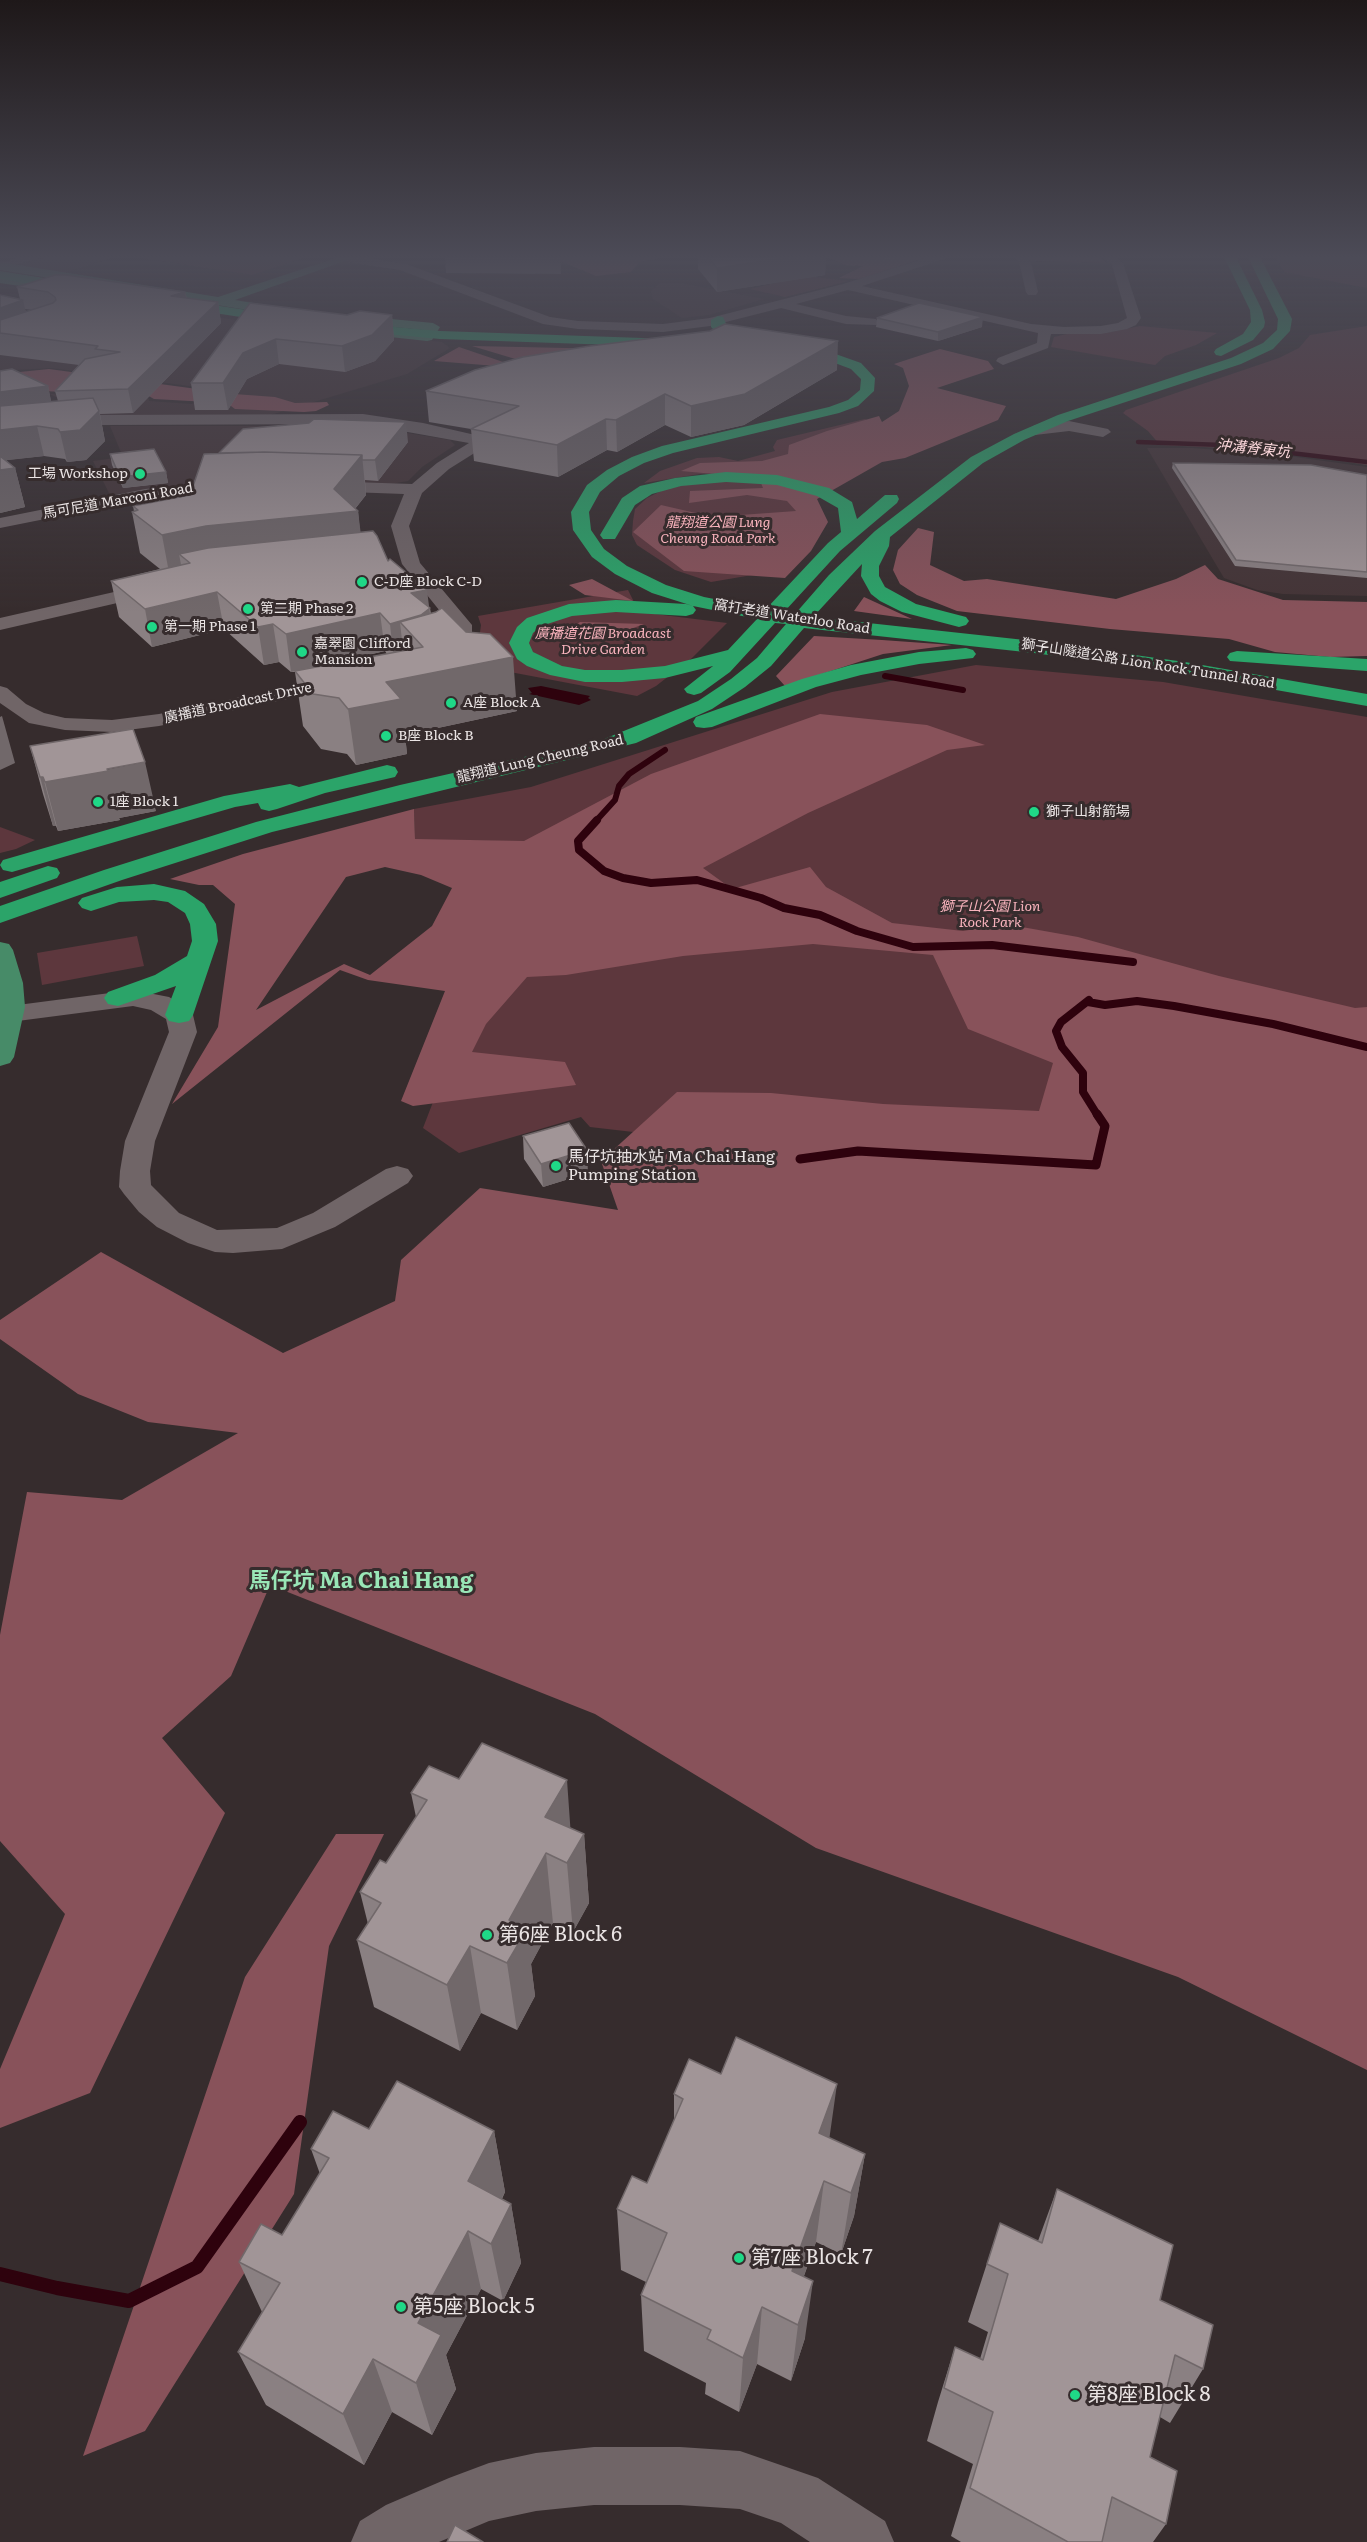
<!DOCTYPE html>
<meta charset="utf-8">
<style>
body{margin:0}
canvas{display:block;background:#362c2d}
</style>
<canvas width="1367" height="2542"></canvas>
<script>
const ctx = document.querySelector('canvas').getContext('2d');
ctx.lineJoin = 'round';
function paint(path, color) { ctx.fillStyle = color; ctx.fill(path, 'evenodd'); }
const poly = rows => new Path2D(rows.map(r => 'M' + r).join(''));
function stroke(path, color, width, dash) { ctx.strokeStyle = color; ctx.lineWidth = width; ctx.lineCap = dash ? 'butt' : 'round'; ctx.setLineDash(dash || []); ctx.stroke(path); }
function write(font, color, halo, rows, align = 'center') {
  ctx.font = font + ' Literata,"Noto Sans TC",serif'; ctx.lineWidth = 6; ctx.setLineDash([]); ctx.textBaseline = 'middle'; ctx.strokeStyle = halo; ctx.fillStyle = color; for (const [text, x, y, turn = 0] of rows) {
    ctx.save(); ctx.translate(x, y); ctx.rotate((+turn || 0) * Math.PI / 180); ctx.textAlign = isNaN(turn) ? turn : align; if (halo) ctx.strokeText(text, 0, 0); ctx.fillText(text, 0, 0); ctx.restore();
  }
}
paint(poly([
 [46,257,115,257,63,273,25,266,25,263],
 [660,283,680,283,764,299,709,315,682,318,653,299,651,291],
 [120,302,248,322,442,342,450,348,407,374,267,416,81,416,64,401,50,394,146,397,149,399,149,401,192,404,213,389,51,368,16,370,0,373,0,312,61,322],
 [110,426,364,426,450,440,455,445,422,467,408,481,390,484,212,481,110,495,93,461,123,457],
 [1147,448,1192,448,1274,454,1367,467,1367,596,1283,594,1257,590,1224,578]
]), '#443436');
paint(poly([
 [148,257,306,257,253,275,142,258],
 [1276,257,1367,257,1367,288,1284,272],
 [805,276,849,281,785,297,750,289],
 [1140,326,1217,333,1196,345,1165,356,1155,365,1051,347,1054,337,1067,334,1106,333],
 [1367,326,1367,465,1300,454,1248,449,1160,445,1148,431,1123,413,1126,410,1279,358,1299,348,1310,335],
 [865,419,869,421,864,447,730,473,700,474,644,483,660,471,697,458,719,457,738,461,775,451,773,447,777,440],
 [727,481,761,483,807,498,770,572,711,582,675,570,637,545,632,535,633,521,635,509,647,498,665,489,694,483],
 [628,590,639,612,727,623,692,658,656,686,637,696,452,661,479,640,481,625,478,616],
 [976,665,1163,682,1367,717,1367,1132,746,1145,590,1127,581,1117,459,1153,423,1128,457,1040,580,842,415,840,414,809,531,787,832,692],
 [0,827,35,840,16,849,0,853],
 [137,936,144,966,42,985,37,953]
]), '#5d373d');
paint(poly([
 [540,257,664,257,640,262,631,272,596,276,565,263],
 [827,257,927,257,859,279,839,278,863,266,845,265],
 [1023,257,1100,257,1107,263,1031,261],
 [472,346,709,351,532,364],
 [459,347,509,364,509,367,434,361],
 [940,349,988,361,994,369,937,388,1006,406,998,420,905,458,882,462,817,499,828,522,811,551,785,578,684,571,633,532,661,505,713,517,796,511,787,501,747,495,689,503,690,491,763,488,759,478,681,471,700,463,762,461,788,454,789,445,827,431,879,416,882,422,899,411,909,386,903,368,894,364],
 [49,369,234,394,275,397,295,403,327,402,329,405,316,411,304,412,235,409,227,403,154,399,147,395,40,391,0,374],
 [918,528,934,532,930,565,964,581,987,579,1116,599,1176,579,1205,565,1218,579,1283,600,1367,602,1367,656,1330,657,1275,652,1229,639,1110,629,957,611,917,595,900,584,893,570,898,550],
 [592,579,633,601,585,595,569,585],
 [864,597,912,619,854,611],
 [580,622,644,624,612,636,567,631],
 [814,636,882,640,952,645,883,654,785,686,776,676],
 [820,714,927,725,985,745,947,750,808,813,703,868,732,889,810,867,826,887,892,923,963,931,1005,924,1078,937,1219,976,1355,1008,1367,1007,1367,2070,1178,1977,816,1848,595,1714,270,1585,231,1676,162,1738,225,1813,90,2093,0,2128,0,2069,65,1914,0,1841,0,1635,27,1492,122,1500,238,1433,148,1422,78,1394,0,1339,0,1320,101,1252,283,1353,395,1301,401,1260,480,1188,618,1210,601,1161,677,1092,771,1093,883,1104,1039,1111,1053,1063,968,1029,933,955,813,944,683,956,566,975,527,977,486,1024,472,1052,565,1062,576,1085,413,1106,401,1101,445,991,368,980,340,970,172,1104,218,1027,235,904,213,885,199,885,170,879,243,854,414,809,415,839,524,841,651,774],
 [385,867,421,875,452,888,432,926,370,975,344,964,256,1010,346,877],
 [336,1834,384,1834,329,1946,294,2194,145,2431,83,2456,245,1977]
]), '#88525a');
paint(poly([
 [541,686,590,696,588,698,591,700,579,705,529,694,532,693,528,688]
]), '#2e020d');
stroke(poly([
 [1138,442,1223,445,1367,462]
]), '#2e020d', 4.5);
stroke(poly([
 [885,676,963,690],
 [595,822,615,800,619,786,629,774,665,750]
]), '#2e020d', 6);
stroke(poly([
 [597,820,578,841,579,850,604,871,623,878,651,883,697,880,761,898,784,908,820,915,857,931,913,947,992,945,1133,962],
 [1089,1000,1061,1022,1056,1031,1062,1047,1083,1073,1083,1092,1098,1116],
 [1088,1002,1105,1005,1137,1001,1174,1006,1273,1024,1367,1047]
]), '#2e020d', 8);
stroke(poly([
 [800,1159,858,1151,1096,1165,1105,1126,1097,1114]
]), '#2e020d', 9);
stroke(poly([
 [0,2274,57,2288,129,2301,197,2267,300,2122]
]), '#2e020d', 14);
paint(poly([
 [21,257,39,257,37,259,0,269,0,263,21,257],
 [335,257,361,257,406,264,550,317,578,321,663,324,710,318,843,284,929,257,946,257,944,259,862,286,1031,324,1064,327,1101,326,1118,323,1127,318,1112,265,1103,257,1116,257,1123,263,1141,318,1136,325,1127,329,1101,334,1051,334,1048,348,1003,365,996,361,998,358,1037,343,1038,333,848,290,796,304,846,316,876,319,878,322,876,325,846,324,781,308,710,326,663,332,578,329,543,324,400,270,341,261,335,257],
 [1015,257,1027,257,1031,262,1038,292,1036,295,1028,295,1026,292,1019,262,1015,257],
 [363,414,423,423,484,437,486,440,484,447,449,469,422,493,409,526,420,563,472,625,472,634,466,643,440,663,426,663,423,659,451,635,452,626,402,564,391,526,404,494,322,491,314,486,322,481,412,484,437,463,469,443,363,424,98,425,42,428,0,434,0,424,42,418,98,415,363,414],
 [1069,421,1108,429,1111,432,1103,437,1069,431,1035,435,1027,430,1035,425,1069,421],
 [238,480,244,481,246,485,244,489,145,499,0,528,0,518,145,489,238,480],
 [158,582,165,584,167,588,165,592,0,630,0,618,158,582],
 [342,676,349,678,352,682,349,686,159,726,112,732,65,730,29,723,0,703,0,686,7,688,26,704,44,713,65,718,112,720,159,714,342,676],
 [133,990,169,997,189,1009,193,1015,197,1032,155,1141,150,1171,151,1185,179,1213,217,1230,277,1228,313,1213,386,1169,397,1166,408,1169,413,1176,408,1183,335,1227,282,1249,233,1253,215,1252,188,1243,157,1227,139,1212,124,1194,119,1187,120,1171,125,1141,169,1032,166,1019,151,1010,133,1006,10,1022,0,1020,0,1008,10,1006,133,990],
 [594,2447,680,2447,740,2451,818,2478,885,2521,894,2542,810,2542,781,2523,740,2509,680,2505,594,2505,536,2511,489,2521,439,2542,351,2542,360,2521,386,2505,449,2478,489,2463,536,2453,594,2447]
]), '#706567');
paint(poly([
 [339,257,356,257,235,300,296,310,297,313,291,317,0,270,0,262,218,297,339,257],
 [0,275,68,285,74,289,68,293,0,283,0,275],
 [349,315,433,323,440,327,432,340,427,341,390,337,383,333,385,330,423,333,424,330,344,322,342,319,344,316,349,315],
 [0,942,9,944,13,950,23,983,25,1007,14,1057,10,1063,0,1066,0,942]
]), '#478b68');
paint(poly([
 [1224,257,1236,257,1262,310,1265,322,1264,327,1253,340,1221,356,1216,355,1214,352,1216,349,1243,334,1251,322,1250,310,1224,257],
 [1248,257,1260,257,1292,319,1290,331,1273,349,1241,364,1068,421,1024,440,983,463,890,537,889,546,879,566,879,576,885,587,916,604,966,617,969,621,966,625,959,627,902,612,880,601,871,594,861,576,862,564,813,617,1034,641,1185,662,1367,694,1367,706,1185,674,1034,653,804,628,771,666,745,687,712,709,636,743,272,832,122,880,0,923,0,906,104,870,256,822,400,785,604,739,698,701,731,679,757,658,786,624,775,623,730,672,701,693,694,695,687,693,684,689,713,666,665,678,622,682,585,682,550,675,527,666,517,659,509,643,517,627,527,618,569,604,616,600,686,604,693,606,696,610,693,614,686,616,616,612,572,616,541,626,533,633,529,643,533,652,562,666,585,670,622,670,665,666,728,650,757,619,693,606,652,593,615,574,592,557,573,530,571,512,587,485,607,470,632,457,662,446,829,407,848,400,860,390,861,379,851,369,824,359,787,352,785,349,787,346,827,351,861,363,875,378,874,391,858,406,839,413,673,453,644,463,619,476,600,492,589,512,591,530,604,549,627,566,666,585,704,597,766,609,828,543,841,532,838,508,817,496,777,485,726,482,681,486,652,494,635,505,615,539,603,539,600,535,622,498,640,486,675,478,726,472,777,475,829,488,852,502,857,519,885,495,897,495,899,499,897,503,840,551,784,612,795,614,829,575,875,531,971,457,1014,434,1058,415,1231,358,1263,343,1277,330,1278,319,1248,257],
 [0,271,81,284,87,288,81,292,0,279,0,271],
 [174,299,286,316,293,320,286,324,169,306,168,303,174,299],
 [718,316,723,317,728,328,766,337,768,340,761,344,718,334,711,327,711,320,718,316],
 [349,323,440,331,672,339,679,343,672,347,440,339,344,330,342,327,349,323],
 [966,648,973,650,976,654,973,658,919,664,861,675,816,687,712,727,704,728,696,727,693,722,696,717,802,679,851,665,919,652,966,648],
 [1237,651,1367,659,1367,671,1230,661,1227,657,1230,653,1237,651],
 [387,765,395,767,398,772,395,777,325,793,277,809,269,811,261,809,258,803,235,807,12,872,3,870,0,865,3,860,224,796,290,784,299,787,387,765],
 [48,866,57,868,60,873,57,878,0,898,0,882,48,866],
 [154,884,185,891,204,904,216,924,218,941,193,1015,189,1021,179,1023,169,1021,165,1015,176,986,118,1006,108,1004,104,998,108,992,155,975,187,956,192,941,190,924,185,913,168,902,154,900,119,902,91,911,82,908,78,903,82,898,117,887,154,884]
]), '#2ba469');
paint(poly([
 [445,257,560,257,561,274,446,273],
 [698,257,826,257,825,275,717,292,698,269],
 [870,257,903,257,893,260],
 [17,287,185,292,187,298,218,302,221,323,133,413,100,414,105,441,86,460,67,462,65,459,44,456,6,460,15,468,25,507,0,513,0,371,48,386,51,402,58,401,55,391,79,365,0,355,0,295,20,299],
 [25,309,33,310,26,312],
 [250,303,347,315,392,315,394,340,375,361,345,372,279,364,247,379,228,410,195,410,191,383],
 [877,318,982,327,938,341,876,327],
 [837,370,744,425,691,437,665,425,617,452,607,450,558,477,474,461,471,429,429,422,426,391],
 [408,442,378,481,365,480,366,495,355,509,358,511,360,533,388,561,430,608,431,614,517,711,405,735,407,754,356,765,347,754,321,749,303,726,295,672,291,672,279,662,264,665,224,629,152,647,119,617,111,581,160,569,140,553,132,512,134,511,133,506,190,495],
 [385,651,387,654,312,668],
 [110,454,166,472,168,483,123,488,112,465],
 [1173,463,1367,475,1367,578,1235,566,1172,468],
 [30,746,156,811,119,818,120,820,58,831,56,826,53,826,43,794],
 [523,1136,588,1173,543,1187,524,1159],
 [411,1793,571,1828,584,1834,589,1903,573,1932,553,1923,531,1964,535,1996,517,2030,481,2013,460,2051,374,2007,357,1940,368,1924,360,1892,386,1863,416,1817],
 [674,2094,830,2138,865,2154,854,2216,841,2254,816,2242,804,2276,805,2338,791,2381,757,2364,739,2412,705,2394,706,2383,644,2351,641,2295,646,2282,621,2270,617,2209,647,2183,674,2120],
 [369,2129,494,2131,505,2192,502,2199,511,2204,521,2263,503,2301,481,2289,446,2355,456,2389,432,2435,392,2412,364,2465,266,2405,238,2352,262,2312,239,2262,282,2235,320,2174,311,2149],
 [1057,2189,1160,2300,1203,2369,1170,2423,1160,2417,1150,2457,1166,2524,1153,2542,961,2542,951,2536,973,2464,927,2441,938,2402,955,2347,980,2359,988,2332,968,2322,1000,2223,1038,2241]
]), '#8a8082');
paint(poly([
 [790,257,826,257,825,275,717,292,717,268],
 [893,257,903,257,893,260],
 [185,292,189,313,171,296],
 [23,300,28,322,0,332,0,308],
 [218,302,221,323,133,413,128,389],
 [392,315,394,340,375,361,345,372,342,346],
 [983,317,982,327,938,341,938,332],
 [276,339,279,364,247,379,228,410,223,383,243,353],
 [838,341,837,370,744,425,691,437,691,406],
 [48,386,54,415,0,422,0,392],
 [665,394,665,425,617,452,616,420],
 [99,411,105,441,86,460,67,462,60,432],
 [606,419,607,450,558,477,557,445],
 [406,422,408,442,378,481,375,460],
 [37,426,44,456,0,461,0,430],
 [362,455,366,495,353,511,358,511,363,552,190,563,179,554,183,575,170,578,162,535,334,489],
 [15,468,25,507,0,513,0,470],
 [166,472,168,483,123,488,120,477],
 [427,590,434,646,423,647,400,622,404,659,394,662,390,624,411,593],
 [217,592,224,629,152,647,145,609],
 [380,613,385,651,291,672,286,634],
 [273,624,279,662,264,665,258,627],
 [513,657,517,711,405,735,407,754,356,765,348,709,386,682],
 [2,716,15,763,0,770,0,717],
 [145,762,156,811,119,818,120,820,58,831,45,782],
 [40,777,43,777,56,826,53,826],
 [587,1150,588,1173,543,1187,541,1164],
 [567,1780,572,1851,545,1817],
 [584,1834,589,1903,573,1932,567,1863],
 [546,1853,553,1923,531,1964,535,1996,517,2030,507,1963,509,1920],
 [470,1946,481,2013,460,2051,447,1985],
 [837,2084,828,2148,819,2133],
 [494,2131,505,2192,481,2238,468,2181],
 [865,2154,854,2216,841,2254,851,2193],
 [824,2181,816,2242,788,2320,792,2271],
 [511,2204,521,2263,503,2301,491,2244],
 [468,2231,481,2289,446,2355,456,2389,432,2435,416,2383,418,2323],
 [813,2281,805,2338,791,2381,798,2325],
 [762,2307,757,2364,739,2412,743,2358],
 [373,2359,392,2412,364,2465,343,2414]
]), '#71686a');
const building = poly([
 [708,257,790,257,717,268,708,257],
 [55,275,66,275,185,292,171,296,218,302,128,389,55,391,85,359,120,352,95,349,98,346,0,333,0,320,53,303,56,300,55,297,48,292,17,287,55,275],
 [0,295,23,300,0,308,0,295],
 [250,303,347,315,360,311,392,315,372,335,342,346,276,339,243,353,223,383,191,383,250,303],
 [919,303,983,317,938,332,877,318,919,303],
 [725,324,838,341,745,394,691,406,665,394,616,420,606,419,557,445,471,429,519,406,426,391,475,370,523,357,590,346,710,331,725,324],
 [12,369,48,386,0,392,0,371,12,369],
 [93,398,99,411,80,430,60,432,58,429,37,426,0,430,0,406,93,398],
 [314,419,406,422,375,460,362,460,362,455,264,452,219,453,243,429,309,423,314,419],
 [154,449,166,472,120,477,110,454,154,449],
 [264,452,362,455,334,489,358,511,206,526,162,535,132,512,138,510,133,506,190,495,204,454,264,452],
 [0,456,15,468,0,470,0,456],
 [1173,463,1311,465,1367,475,1367,572,1236,560,1173,463],
 [373,531,377,536,388,561,390,559,427,590,411,593,430,608,421,615,390,624,380,613,286,634,273,624,258,627,217,592,145,609,111,581,190,563,179,554,208,548,373,531],
 [442,608,466,632,490,634,513,657,386,682,401,699,348,709,339,698,313,694,295,671,423,647,400,622,436,612,442,608],
 [133,729,145,762,107,769,108,771,45,782,43,777,40,777,30,746,133,729],
 [569,1123,587,1150,541,1164,523,1136,569,1123],
 [482,1743,567,1780,545,1817,584,1834,567,1863,546,1853,509,1920,527,1929,507,1963,470,1946,447,1985,357,1940,381,1903,360,1892,380,1860,386,1863,427,1800,411,1793,429,1766,459,1779,482,1743],
 [736,2037,837,2084,819,2133,865,2154,851,2193,824,2181,792,2271,813,2281,798,2325,762,2307,743,2358,707,2339,711,2330,641,2295,667,2233,617,2209,632,2176,647,2183,683,2099,674,2094,689,2059,721,2074,736,2037],
 [397,2081,494,2131,468,2181,511,2204,491,2244,468,2231,418,2323,441,2335,416,2383,373,2359,343,2414,238,2352,280,2283,239,2262,261,2224,282,2235,329,2158,311,2149,333,2111,369,2129,397,2081],
 [1057,2189,1173,2245,1160,2300,1213,2325,1203,2369,1175,2355,1150,2457,1177,2471,1166,2524,1112,2497,1102,2542,1068,2542,970,2488,993,2412,944,2388,955,2347,983,2360,1008,2274,987,2264,1000,2223,1042,2243,1057,2189],
 [455,2525,483,2542,447,2542,455,2525]
]);
paint(building, '#a19597');
stroke(building, '#71686a', 1.5);
const sky = ctx.createLinearGradient(0, 0, 0, 613);
sky.addColorStop(0, '#1e1819');
sky.addColorStop(0.42, '#4c4b57');
sky.addColorStop(1, '#4c4b5700');
ctx.fillStyle = sky;
ctx.fillRect(0, 0, 1367, 613);
for (const [x, y, r, color] of [
 [140,474,6,"#1fd887"],
 [362,582,6,"#1fd887"],
 [248,609,6,"#1fd887"],
 [152,627,6,"#1fd887"],
 [302,652,6,"#1fd887"],
 [451,703,6,"#1fd887"],
 [386,736,6,"#1fd887"],
 [98,802,6,"#1fd887"],
 [1034,812,6,"#1fd887"],
 [556,1166,6,"#1fd887"],
 [487,1935,6,"#1fd887"],
 [739,2258,6,"#1fd887"],
 [401,2307,6,"#1fd887"],
 [1075,2395,6,"#1fd887"]
]) { const dot = new Path2D(); dot.arc(x, y, r, 0, 2 * Math.PI); ctx.fillStyle = color; ctx.fill(dot); stroke(dot, '#362c2d', 2); }
write('14px', '#eae4e4', '#362c2d', [
 ["工場 Workshop",128,474,"right"],
 ["C-D座 Block C-D",374,582],
 ["第二期 Phase 2",260,609],
 ["第一期 Phase 1",164,627],
 ["嘉翠園 Clifford",314,644],
 ["Mansion",314,660],
 ["A座 Block A",463,703],
 ["B座 Block B",398,736],
 ["1座 Block 1",110,802],
 ["獅子山射箭場",1046,812]
], 'left');
write('14px', '#eae4e4', '#362c2d', [
 ["馬可尼道 Marconi Road",118,501,-10],
 ["窩打老道 Waterloo Road",792,617,9],
 ["獅子山隧道公路 Lion Rock Tunnel Road",1148,664,9],
 ["廣播道 Broadcast Drive",238,703,-12],
 ["龍翔道 Lung Cheung Road",540,759,-13]
]);
write('italic 14px', '#f9b3bd', '#362c2d', [
 ["龍翔道公園 Lung",718,523],
 ["Cheung Road Park",718,539],
 ["廣播道花園 Broadcast",603,634],
 ["Drive Garden",603,650],
 ["獅子山公園 Lion",990,907],
 ["Rock Park",990,923]
]);
write('italic 15px', '#f9d5d9', '#362c2d', [
 ["沖溝脊東坑",1253,449,6]
]);
write('16px', '#eae4e4', '#362c2d', [
 ["馬仔坑抽水站 Ma Chai Hang",568,1157],
 ["Pumping Station",568,1175]
], 'left');
write('20px', '#eae4e4', '#362c2d', [
 ["第6座 Block 6",499,1935],
 ["第7座 Block 7",751,2258],
 ["第5座 Block 5",413,2307],
 ["第8座 Block 8",1087,2395]
], 'left');
write('bold 22px', '#99e6b7', '#362c2d', [
 ["馬仔坑 Ma Chai Hang",361,1582]
]);
</script>
